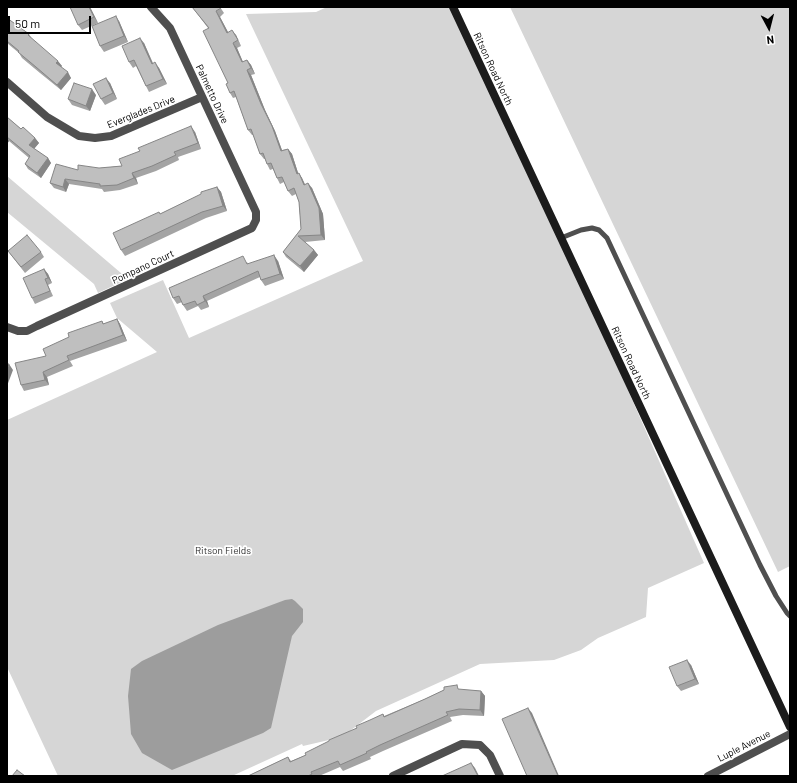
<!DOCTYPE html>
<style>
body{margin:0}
#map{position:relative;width:797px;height:783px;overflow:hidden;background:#fff;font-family:Barlow,sans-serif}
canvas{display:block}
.frame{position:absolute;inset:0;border:8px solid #000;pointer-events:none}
.north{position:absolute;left:749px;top:8px;width:40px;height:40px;-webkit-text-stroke:3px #fff;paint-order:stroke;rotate:173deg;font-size:11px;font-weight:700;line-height:16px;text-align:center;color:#000}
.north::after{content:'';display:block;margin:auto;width:14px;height:18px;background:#000;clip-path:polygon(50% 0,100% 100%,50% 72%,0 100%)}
.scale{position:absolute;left:8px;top:16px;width:83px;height:18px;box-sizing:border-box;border:2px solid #000;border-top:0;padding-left:5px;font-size:12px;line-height:14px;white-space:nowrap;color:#000;-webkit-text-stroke:3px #fff;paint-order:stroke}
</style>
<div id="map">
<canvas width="797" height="783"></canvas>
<div class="frame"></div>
<div class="north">N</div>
<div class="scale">50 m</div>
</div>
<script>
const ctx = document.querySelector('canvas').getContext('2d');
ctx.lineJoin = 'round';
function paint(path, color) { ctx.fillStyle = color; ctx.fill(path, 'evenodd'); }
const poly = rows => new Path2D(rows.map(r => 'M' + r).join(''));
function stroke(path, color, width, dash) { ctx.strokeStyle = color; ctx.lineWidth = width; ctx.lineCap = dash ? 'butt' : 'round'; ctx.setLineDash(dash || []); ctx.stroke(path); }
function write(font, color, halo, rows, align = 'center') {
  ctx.font = font + ' Barlow,sans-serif'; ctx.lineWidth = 3.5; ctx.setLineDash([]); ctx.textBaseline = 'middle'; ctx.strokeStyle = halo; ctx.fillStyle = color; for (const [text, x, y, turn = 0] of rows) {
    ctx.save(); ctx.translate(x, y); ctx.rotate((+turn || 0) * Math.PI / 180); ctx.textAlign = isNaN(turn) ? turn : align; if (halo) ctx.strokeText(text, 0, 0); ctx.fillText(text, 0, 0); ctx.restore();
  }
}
paint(poly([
 [327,7,453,7,561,238,704,563,648,588,646,617,598,638,581,650,554,660,480,664,376,711,342,737,303,746,302,744,232,776,58,776,7,667,7,420,157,352,117,318,110,303,163,280,189,338,363,261,246,14,316,12],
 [510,7,790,7,790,566,778,572],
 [7,176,128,279,98,293,94,284,7,212]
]), '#d6d6d6');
paint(poly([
 [292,599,295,601,303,609,303,622,292,636,271,728,263,733,172,770,142,753,131,734,128,696,131,669,142,661,218,625,285,600]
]), '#9d9d9d');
stroke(poly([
 [561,238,581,230,592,228,599,230,607,238,760,565,776,596,787,613,790,616]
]), '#4f4f4f', 5);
stroke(poly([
 [7,82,47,117,79,136,95,138,111,136,202,97],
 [7,327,18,331,27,331,37,326,252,228,256,220,256,212,170,28,151,7],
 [393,776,462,744,480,745,490,755,500,776],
 [708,776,790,734]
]), '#4f4f4f', 8);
stroke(poly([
 [453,7,790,727]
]), '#1c1c1c', 8);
paint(poly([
 [90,7,98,23,82,30,78,25],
 [192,7,220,7,224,13,220,17,228,32,236,35,241,46,237,48,243,62,247,60,251,65,255,74,251,75,265,110,275,131,282,150,288,149,292,154,298,173,302,178,305,184,312,188,323,214,325,240,305,242,314,250,318,255,304,272,286,257,283,252,301,229,299,202,296,194,292,196,288,191,284,182,280,184,277,178,273,169,270,170,267,164,265,159,264,159,260,154,253,135,252,135,248,130,236,97,233,98,230,93,228,83,208,28],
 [7,18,29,34,32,39,62,66,61,67,71,78,61,90,40,73,22,58,19,53,7,43],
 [119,21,128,42,104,52,100,46],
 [144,43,153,63,159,68,167,84,149,92,136,66,133,68,129,62],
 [110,83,117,99,105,105,101,99],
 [96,95,90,111,72,105,68,99],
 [7,117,21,129,35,138,39,143,34,149,48,158,51,163,41,178,28,169,25,164,29,158,9,141,7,144],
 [195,132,201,149,178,157,179,160,156,171,136,178,138,184,120,190,104,192,102,189,69,184,66,192,54,188,50,183,78,170,122,166],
 [217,187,221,192,227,211,206,218,125,256,121,250,160,214],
 [8,251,41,252,44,257,25,273],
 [278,261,284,279,265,286,261,280,260,277,207,301,209,307,201,310,198,306,187,311,183,305,182,302,177,304,173,298,247,262,248,264],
 [44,269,48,274,52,283,48,285,53,296,35,304,32,298],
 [117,319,120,324,127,341,70,361,73,366,47,377,49,385,24,391,21,385,69,337,102,321,104,324],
 [691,665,699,684,681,691,677,686],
 [444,690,460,690,481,691,485,696,484,716,463,715,450,717,452,721,383,751,370,757,371,759,343,771,340,767,319,776,248,776,288,757,291,761,306,755,383,714,384,716,425,699]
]), '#a4a4a4');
paint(poly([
 [89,7,90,7,98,23,94,17],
 [216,11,220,17,231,38,227,33],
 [116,16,119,21,128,42,124,36],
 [232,30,236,35,241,46,238,40],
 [140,38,144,43,155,69,152,64],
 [233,43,237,48,245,67,242,62],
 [247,60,251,65,255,74,251,68],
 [58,61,62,66,60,68,56,63],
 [155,62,159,68,167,84,163,79],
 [247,70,251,75,265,110,275,131,284,156,281,151],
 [68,72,71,78,61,90,57,85],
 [106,78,110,83,117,99,113,93],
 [92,89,96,95,90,111,86,106],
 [191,126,195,132,201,149,198,143],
 [7,138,9,141,7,144],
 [35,138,39,143,33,150,29,145],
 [288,149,292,154,300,179,297,174],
 [48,158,51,163,41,178,37,173],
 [132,173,136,178,138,184,134,178],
 [299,173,302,178,307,190,304,185],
 [65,179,69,184,66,192,63,187],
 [308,183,312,188,323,214,325,240,321,235],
 [217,187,221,192,227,211,223,206],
 [314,250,318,255,304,272,300,266],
 [274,255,278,261,284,279,280,274],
 [44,269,48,274,52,283,48,278],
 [203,296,207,301,209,307,205,301],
 [117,319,120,324,127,341,123,335],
 [9,364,13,370,7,386,7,370],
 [43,372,47,377,49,385,45,380],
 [687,660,691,665,699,684,695,679],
 [481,691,485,696,484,716,480,710],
 [528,708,532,713,559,776,558,776],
 [471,763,475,768,479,776,478,776]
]), '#868686');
const building = poly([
 [70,7,89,7,94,17,78,25,70,7],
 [192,7,220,7,221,8,216,11,227,33,232,30,238,40,233,43,242,62,247,60,251,68,247,70,261,104,272,126,281,151,288,149,297,174,299,173,304,185,308,183,319,208,321,235,298,236,314,250,300,266,283,252,301,229,299,202,294,188,288,191,282,177,277,178,271,163,267,164,263,153,260,154,251,129,248,130,234,91,230,93,226,84,228,83,203,31,209,28,192,7],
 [116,16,124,36,100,46,92,26,116,16],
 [7,18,29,34,28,35,58,61,56,63,68,72,57,85,36,67,18,52,19,51,7,41,7,18],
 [140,38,152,64,155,62,163,79,146,86,134,60,129,62,122,46,140,38],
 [106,78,113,93,101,99,93,84,106,78],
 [74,83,92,89,86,106,68,99,74,83],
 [7,117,21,129,23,127,35,138,29,145,48,158,37,173,25,164,30,156,7,137,7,117],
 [191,126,198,143,174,152,176,155,152,166,132,173,134,178,117,185,100,186,100,184,65,179,63,187,50,183,56,164,78,170,78,165,99,168,122,166,119,159,140,151,138,148,191,126],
 [217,187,223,206,202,212,121,250,113,233,159,212,160,214,201,194,201,192,217,187],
 [27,235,41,252,21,267,8,251,27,235],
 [274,255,280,274,261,280,258,271,203,296,205,301,197,305,195,301,183,305,179,296,173,298,169,288,243,256,247,264,274,255],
 [44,269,48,278,45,279,50,291,32,298,23,278,44,269],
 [117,319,123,335,67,356,69,360,43,372,45,380,21,385,15,363,46,356,43,349,69,337,68,333,102,321,103,324,117,319],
 [7,364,9,364,7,370,7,364],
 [687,660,695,679,677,686,669,667,687,660],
 [457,685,458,689,481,691,480,710,459,709,446,712,448,715,380,745,366,752,367,753,340,765,338,761,311,772,312,774,308,776,248,776,288,757,290,762,306,755,305,753,329,741,329,740,357,728,356,726,370,720,383,714,384,717,425,699,444,690,444,687,457,685],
 [528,708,558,776,527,776,502,719,528,708],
 [471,763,478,776,442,776,471,763],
 [17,770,25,776,12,776,17,770]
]);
paint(building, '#bfbfbf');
stroke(building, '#868686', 1);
write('10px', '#000', '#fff', [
 ["Ritson Road North",493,69,65],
 ["Palmetto Drive",212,94,65],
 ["Everglades Drive",141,112,-22],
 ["Pompano Court",143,267,-25],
 ["Ritson Road North",631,363,65],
 ["Luple Avenue",744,746,-27]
]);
write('10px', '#2d2d2d', '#fff', [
 ["Ritson Fields",223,551]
]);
</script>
